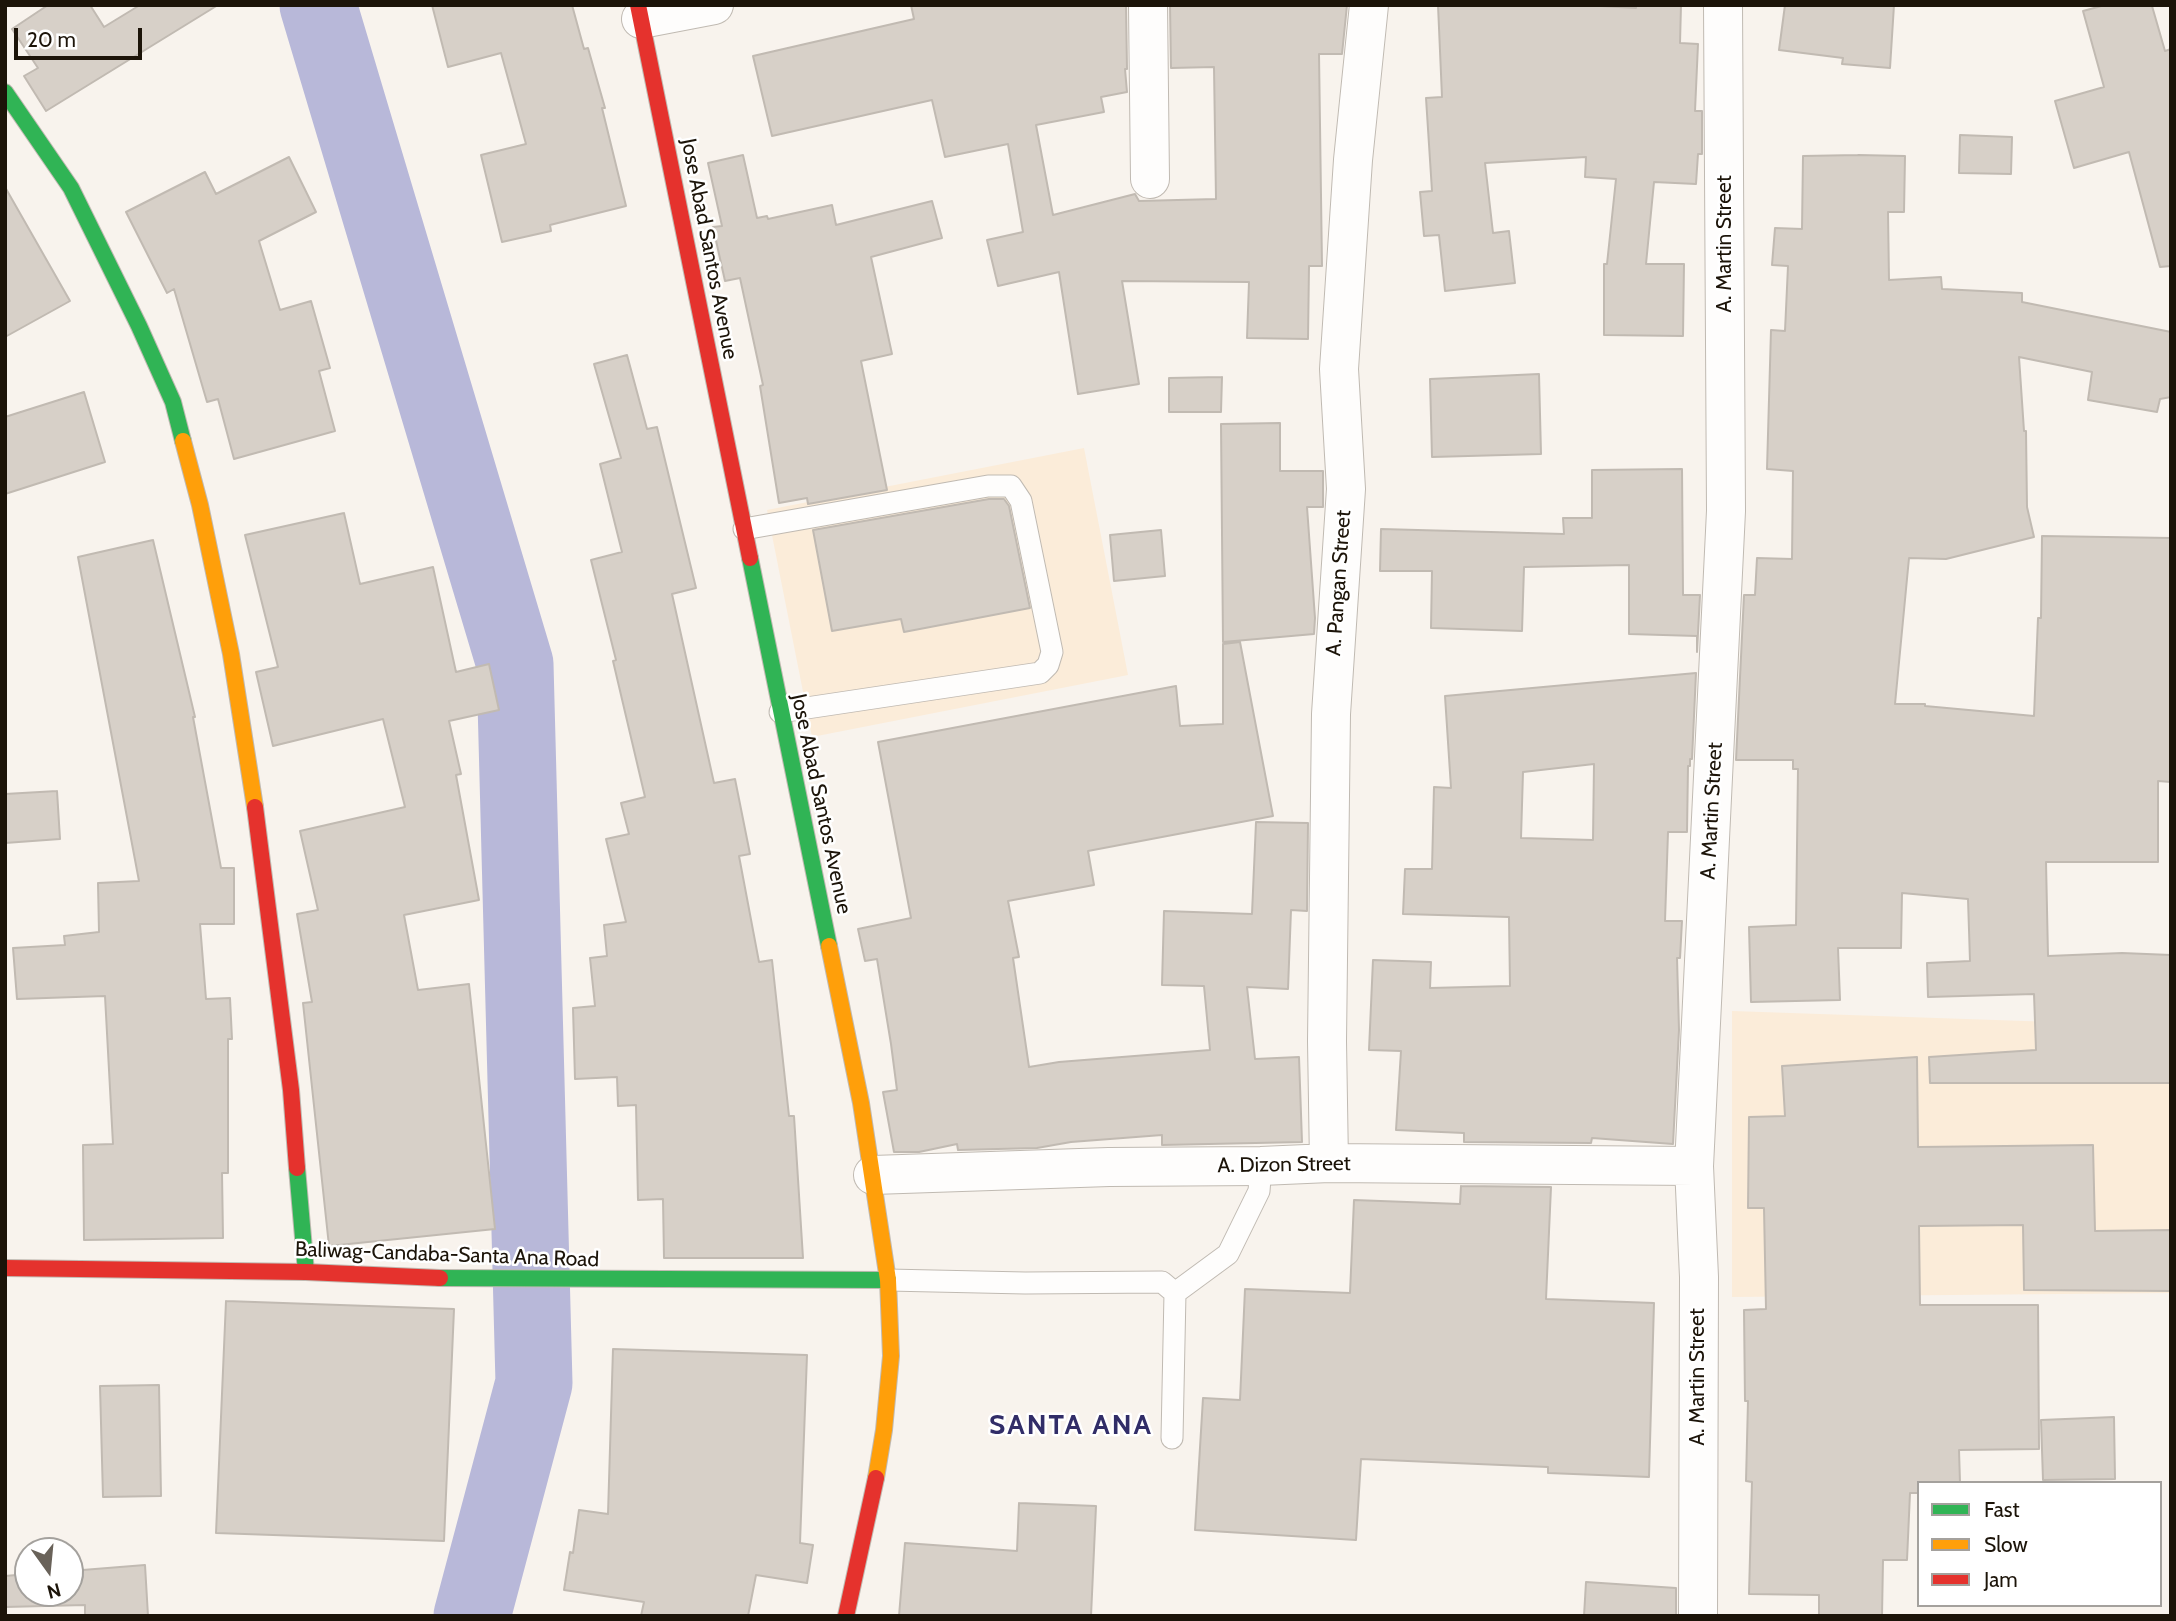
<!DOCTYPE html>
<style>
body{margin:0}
#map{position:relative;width:2176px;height:1621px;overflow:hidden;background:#f8f3ed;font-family:Cabin,sans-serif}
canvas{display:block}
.frame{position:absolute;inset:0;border:7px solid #1c1409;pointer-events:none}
.legend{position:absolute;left:1917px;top:1481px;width:245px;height:126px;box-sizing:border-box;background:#fff;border:2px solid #a4a19d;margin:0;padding:9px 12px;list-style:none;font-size:21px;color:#1c1409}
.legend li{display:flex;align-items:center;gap:14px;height:35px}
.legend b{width:35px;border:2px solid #a4a19d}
.north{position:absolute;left:14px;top:1537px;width:70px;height:70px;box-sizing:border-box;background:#fff;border:2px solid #a4a19d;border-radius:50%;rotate:165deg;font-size:19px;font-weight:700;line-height:28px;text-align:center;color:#1c1409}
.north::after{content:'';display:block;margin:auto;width:24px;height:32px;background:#696259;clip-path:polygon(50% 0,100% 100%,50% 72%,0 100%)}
.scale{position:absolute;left:14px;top:28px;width:128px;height:32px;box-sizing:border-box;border:4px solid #1c1409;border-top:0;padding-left:9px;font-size:21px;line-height:24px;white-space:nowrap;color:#1c1409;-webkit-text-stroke:5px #fff;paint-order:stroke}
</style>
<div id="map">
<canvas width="2176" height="1621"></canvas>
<div class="frame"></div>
<ul class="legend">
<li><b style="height:9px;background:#30b455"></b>Fast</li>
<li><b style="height:9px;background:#ff9f0a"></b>Slow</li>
<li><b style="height:9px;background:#e5322d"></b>Jam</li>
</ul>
<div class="north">N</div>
<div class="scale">20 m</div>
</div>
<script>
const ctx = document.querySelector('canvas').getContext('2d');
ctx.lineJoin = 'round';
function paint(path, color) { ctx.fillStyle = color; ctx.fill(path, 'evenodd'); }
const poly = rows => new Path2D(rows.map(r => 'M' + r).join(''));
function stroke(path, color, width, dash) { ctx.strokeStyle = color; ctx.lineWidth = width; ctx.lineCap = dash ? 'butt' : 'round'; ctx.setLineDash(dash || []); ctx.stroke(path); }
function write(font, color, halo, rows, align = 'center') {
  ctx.font = font + ' Cabin,sans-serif'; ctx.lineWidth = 5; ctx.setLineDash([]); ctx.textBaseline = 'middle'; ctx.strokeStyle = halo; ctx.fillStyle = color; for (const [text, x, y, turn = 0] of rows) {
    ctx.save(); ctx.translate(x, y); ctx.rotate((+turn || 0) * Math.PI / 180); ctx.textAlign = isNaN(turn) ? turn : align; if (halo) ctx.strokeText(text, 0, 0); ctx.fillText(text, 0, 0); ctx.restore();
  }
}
paint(poly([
 [1084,448,1128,675,812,737,767,510],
 [1732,1011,2171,1026,2171,1293,1732,1297]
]), '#fbecd9');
stroke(poly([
 [318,5,515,664,534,1383,472,1616]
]), '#b8b8d9', 77);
const building = poly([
 [48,5,90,5,104,27,140,5,218,5,46,111,24,76,38,68,12,29,48,5],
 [432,5,572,5,584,49,588,48,605,108,602,108,626,206,550,225,551,231,502,242,481,155,526,144,501,53,448,67,432,5],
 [911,5,1126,5,1127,69,1125,69,1127,92,1101,97,1104,112,1036,125,1053,215,1135,194,1139,201,1216,199,1214,67,1171,68,1170,5,1347,5,1342,54,1319,54,1322,266,1309,266,1308,339,1247,338,1249,282,1122,281,1139,384,1078,394,1059,272,998,286,987,240,1023,232,1008,144,945,157,932,100,772,136,753,56,914,19,911,5],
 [1438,5,1583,5,1636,8,1636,5,1681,5,1680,43,1698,44,1695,111,1702,111,1702,154,1698,154,1696,184,1654,182,1646,264,1684,264,1683,336,1604,335,1604,264,1607,264,1616,179,1585,177,1586,157,1485,163,1493,233,1509,231,1515,283,1445,291,1439,235,1424,236,1420,192,1432,191,1426,98,1442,97,1438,5],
 [1785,5,1894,5,1890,68,1842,64,1843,58,1779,50,1785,5],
 [2105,5,2152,6,2165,51,2171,49,2171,266,2160,267,2129,152,2074,168,2055,101,2104,87,2083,11,2105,5],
 [1960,135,2012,137,2011,174,1959,173,1960,135],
 [743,155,757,218,767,216,768,219,832,205,836,225,932,201,942,238,871,257,892,354,861,361,887,490,808,504,807,498,779,503,760,386,763,385,740,278,725,281,713,227,722,226,708,163,743,155],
 [1858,155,1905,156,1904,212,1888,212,1889,280,1941,277,1942,289,2022,293,2022,302,2171,332,2171,397,2160,399,2157,412,2088,400,2092,372,2019,357,2024,431,2026,431,2027,507,2034,537,1946,559,1909,558,1895,704,1925,704,1925,706,2034,716,2038,618,2041,618,2042,536,2171,538,2171,782,2158,781,2158,862,2046,862,2048,956,2122,953,2171,955,2171,1083,1930,1083,1929,1057,2036,1050,2034,994,1928,997,1927,963,1970,961,1968,899,1902,893,1901,948,1838,948,1840,1000,1751,1002,1749,927,1796,925,1798,769,1793,769,1793,760,1736,760,1744,595,1755,595,1757,558,1792,559,1793,471,1767,469,1771,330,1785,331,1788,266,1772,265,1775,228,1802,229,1803,156,1858,155],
 [289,157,316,212,259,241,280,310,311,301,330,368,319,371,335,431,234,459,218,399,207,402,174,289,167,293,126,212,205,172,216,194,289,157],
 [5,187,70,301,5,337,5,187],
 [627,355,647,429,657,427,696,588,672,594,714,783,735,779,750,854,739,856,759,962,772,960,789,1116,794,1116,803,1258,664,1258,663,1199,638,1200,636,1105,618,1106,617,1077,575,1079,573,1008,595,1006,590,958,607,956,604,925,626,922,606,839,629,834,621,803,645,797,613,661,616,660,591,560,622,552,600,464,621,458,594,364,627,355],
 [1539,374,1541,454,1432,457,1430,379,1539,374],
 [1222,377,1221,412,1169,412,1169,378,1222,377],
 [84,392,105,462,5,494,5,417,84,392],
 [1280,423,1280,471,1323,471,1323,507,1307,507,1315,618,1314,634,1223,642,1221,424,1280,423],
 [1682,469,1683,595,1700,595,1697,652,1697,636,1629,634,1629,565,1524,567,1522,631,1431,628,1432,571,1380,571,1381,529,1564,534,1563,518,1592,518,1592,470,1682,469],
 [989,499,1004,499,1009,506,1030,608,904,632,901,619,832,631,813,530,989,499],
 [344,513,360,584,433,567,456,672,489,664,499,710,449,721,461,774,456,775,479,900,404,915,418,990,469,984,495,1229,329,1246,303,1003,312,1002,297,914,318,910,300,831,405,807,383,719,273,746,256,672,278,667,245,535,344,513],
 [1161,530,1165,576,1114,581,1110,535,1161,530],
 [153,540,195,717,193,717,221,868,234,868,234,924,200,924,206,999,230,998,232,1039,228,1039,228,1173,222,1173,223,1238,84,1240,83,1145,113,1144,105,996,17,999,13,948,65,945,64,936,99,932,98,883,139,881,78,557,153,540],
 [1240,642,1273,816,1088,851,1094,885,1008,901,1019,957,1013,958,1029,1067,1059,1062,1210,1050,1204,986,1162,985,1164,911,1252,914,1256,822,1308,823,1307,911,1291,910,1288,989,1247,987,1255,1059,1299,1057,1302,1142,1162,1145,1162,1135,1071,1142,1037,1148,958,1150,957,1144,919,1152,894,1152,883,1092,897,1090,891,1044,877,959,865,961,858,929,911,918,878,742,1176,686,1180,726,1223,724,1223,644,1240,642],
 [1696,673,1692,759,1690,759,1690,766,1688,766,1687,832,1668,832,1665,921,1682,921,1680,958,1677,958,1679,1030,1673,1144,1592,1138,1591,1143,1464,1142,1464,1133,1396,1130,1401,1051,1369,1050,1373,960,1431,962,1430,988,1510,986,1509,917,1403,914,1405,869,1432,869,1434,787,1451,788,1445,696,1696,673],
 [1594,764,1593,840,1521,838,1523,772,1594,764],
 [57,791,60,839,5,843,5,794,57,791],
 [1917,1057,1918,1147,2093,1145,2095,1231,2171,1230,2171,1291,2024,1290,2023,1225,1919,1226,1920,1305,2038,1305,2039,1449,1959,1450,1960,1483,1919,1483,1919,1493,1910,1493,1907,1560,1883,1560,1882,1616,1819,1615,1819,1595,1749,1594,1752,1482,1746,1481,1748,1401,1745,1401,1744,1310,1766,1309,1764,1208,1748,1208,1749,1117,1785,1116,1782,1066,1917,1057],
 [1461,1186,1551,1187,1546,1299,1654,1303,1649,1477,1548,1473,1548,1467,1361,1459,1356,1540,1195,1530,1203,1398,1240,1400,1245,1289,1350,1293,1354,1200,1460,1204,1461,1186],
 [226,1301,454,1309,444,1541,216,1533,226,1301],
 [613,1349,807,1355,800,1543,813,1545,807,1583,756,1575,748,1616,641,1616,644,1602,564,1590,570,1552,573,1553,579,1510,608,1514,613,1349],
 [159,1385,161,1496,103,1497,100,1386,159,1385],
 [2114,1417,2115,1479,2043,1480,2041,1420,2114,1417],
 [1019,1503,1096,1506,1091,1616,899,1616,905,1543,1017,1551,1019,1503],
 [145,1565,148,1616,85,1616,85,1605,5,1607,5,1576,28,1574,28,1593,70,1593,70,1571,145,1565],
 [1586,1582,1676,1588,1676,1616,1584,1616,1586,1582]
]);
paint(building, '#d7d0c8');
stroke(building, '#c1bab2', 2);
const lane = poly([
 [744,529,988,486,1011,486,1021,501,1052,652,1048,665,1040,673,780,712],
 [888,1280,1025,1283,1162,1282,1175,1293,1172,1438],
 [1175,1293,1228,1254,1259,1191,1261,1166]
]);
const street = poly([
 [1148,5,1150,179],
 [641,19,714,5],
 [1329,1163,1327,1041,1331,714,1346,489,1339,369,1353,160,1369,5],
 [873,1175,1109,1167,1261,1166,1329,1163,1694,1166],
 [1698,1616,1699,1277,1694,1166,1726,511,1723,5]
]);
const fast = poly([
 [5,92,71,188,139,326,173,402,183,441],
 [750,558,829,946],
 [297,1168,306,1272],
 [440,1278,888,1280]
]);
const slow = poly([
 [183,441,200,505,231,654,255,807],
 [829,946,861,1103,888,1280,891,1356,884,1430,876,1478]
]);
const jam = poly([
 [638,5,750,558],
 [255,807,291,1090,297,1168],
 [5,1268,306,1272,440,1278],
 [846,1616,876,1478]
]);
stroke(lane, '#c0bab2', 23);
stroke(street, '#c0bab2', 40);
stroke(fast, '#c0bab2', 18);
stroke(slow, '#c0bab2', 18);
stroke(jam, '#c0bab2', 18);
stroke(lane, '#fefdfc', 21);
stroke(street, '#fefdfc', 38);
stroke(fast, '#30b455', 16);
stroke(slow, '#ff9f0a', 16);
stroke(jam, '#e5322d', 16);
write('21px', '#1c1409', '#fff', [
 ["A. Martin Street",1725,244,-90],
 ["Jose Abad Santos Avenue",709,249,79],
 ["A. Pangan Street",1339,583,-86],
 ["Jose Abad Santos Avenue",821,804,78],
 ["A. Martin Street",1712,811,-87],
 ["A. Dizon Street",1284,1165,-1],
 ["Baliwag-Candaba-Santa Ana Road",447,1255,2],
 ["A. Martin Street",1698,1377,-90]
]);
ctx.letterSpacing = '2px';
write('bold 28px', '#312d68', '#fff', [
 ["SANTA ANA",1071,1426]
]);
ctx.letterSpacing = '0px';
</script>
